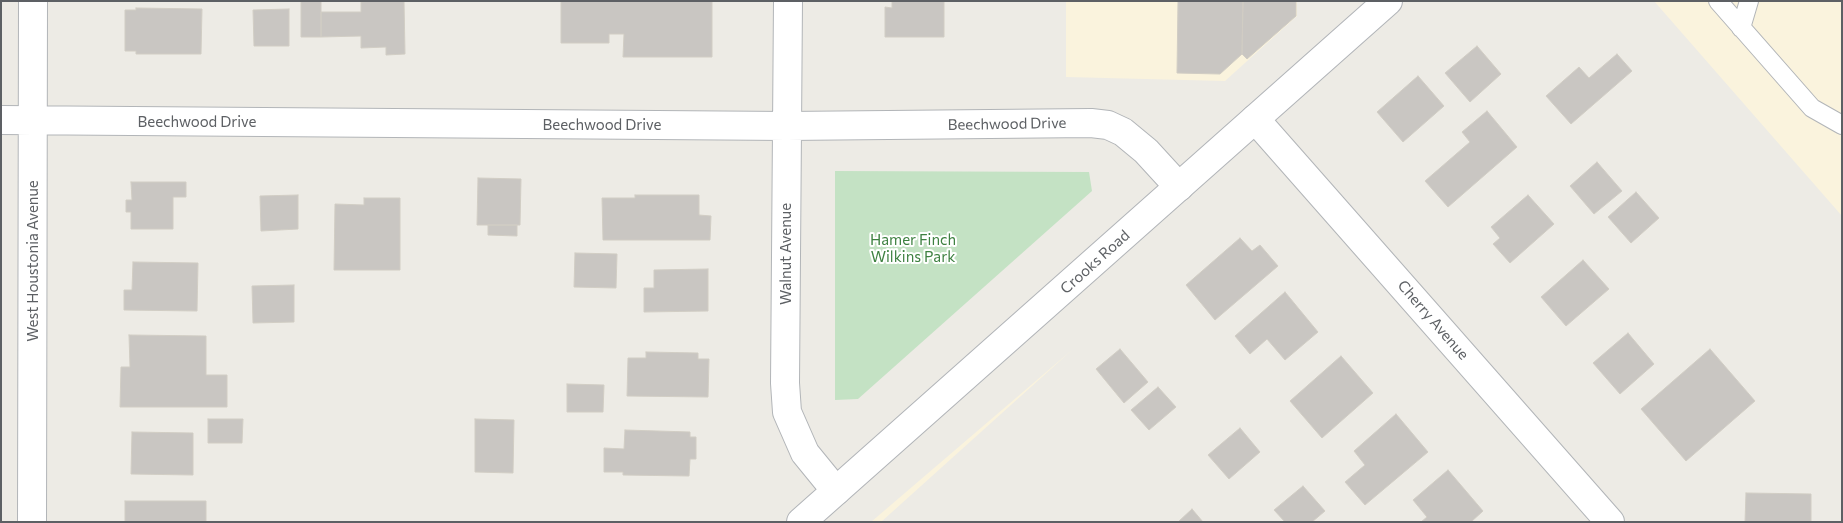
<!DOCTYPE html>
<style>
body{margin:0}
#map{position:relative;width:1843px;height:523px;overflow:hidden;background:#edebe5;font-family:Commissioner,sans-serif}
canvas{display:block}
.frame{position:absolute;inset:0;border:2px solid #5d6064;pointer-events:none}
</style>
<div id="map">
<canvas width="1843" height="523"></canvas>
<div class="frame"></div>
</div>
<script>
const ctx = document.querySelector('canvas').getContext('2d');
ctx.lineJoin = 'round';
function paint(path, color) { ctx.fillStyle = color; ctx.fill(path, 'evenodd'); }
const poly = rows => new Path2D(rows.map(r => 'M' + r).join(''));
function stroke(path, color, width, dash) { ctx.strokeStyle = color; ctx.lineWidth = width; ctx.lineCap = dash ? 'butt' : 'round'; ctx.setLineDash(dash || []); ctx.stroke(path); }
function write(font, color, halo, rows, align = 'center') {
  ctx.font = font + ' Commissioner,sans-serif'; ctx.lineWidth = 4; ctx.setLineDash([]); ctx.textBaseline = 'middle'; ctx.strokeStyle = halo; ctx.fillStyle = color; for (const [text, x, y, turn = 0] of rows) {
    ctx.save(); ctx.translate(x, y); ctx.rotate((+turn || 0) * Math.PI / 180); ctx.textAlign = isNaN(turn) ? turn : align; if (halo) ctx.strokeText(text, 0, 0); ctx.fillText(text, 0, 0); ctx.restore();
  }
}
paint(poly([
 [1066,1,1297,1,1297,16,1225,81,1066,77],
 [1654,1,1842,1,1842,216],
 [1072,350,881,522,871,522]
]), '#faf3dd');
paint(poly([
 [835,171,1089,172,1092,191,858,399,835,400]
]), '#c4e2c4');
const building = poly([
 [301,1,321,1,321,37,301,37,301,1],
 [374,1,404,1,405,54,386,55,386,47,361,48,361,36,321,37,321,12,361,12,361,2,374,1],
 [561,1,712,1,712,57,623,57,624,34,609,34,609,43,561,43,561,1],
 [892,1,944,1,944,37,885,37,885,7,892,8,892,1],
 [1178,1,1243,1,1242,54,1220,74,1177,73,1178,1],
 [1243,1,1296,1,1296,16,1247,59,1242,54,1243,1],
 [136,8,202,9,201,54,136,54,136,51,125,51,125,10,136,10,136,8],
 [289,9,289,46,254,46,253,10,289,9],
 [1477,46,1501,74,1470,102,1445,73,1477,46],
 [1617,54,1632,71,1571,124,1546,96,1579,67,1589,78,1617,54],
 [1418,76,1444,106,1403,142,1377,112,1418,76],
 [1487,111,1517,147,1448,207,1425,181,1470,142,1462,132,1487,111],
 [1597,162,1622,191,1594,214,1570,186,1597,162],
 [478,178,521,179,520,225,477,225,478,178],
 [131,182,186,182,186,197,173,197,173,229,131,229,131,212,126,212,126,200,132,200,131,182],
 [1636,192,1659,218,1631,243,1608,217,1636,192],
 [298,195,298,229,261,231,260,196,298,195],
 [635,195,699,195,699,215,711,216,710,240,603,240,602,198,635,198,635,195],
 [1528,195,1554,224,1510,263,1493,244,1500,238,1491,227,1528,195],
 [364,198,400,198,400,270,334,270,335,204,364,205,364,198],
 [488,225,517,225,517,236,488,235,488,225],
 [1240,238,1252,251,1260,245,1278,266,1215,320,1186,285,1240,238],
 [575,253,617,254,616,288,574,287,575,253],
 [1583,260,1609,289,1566,326,1541,297,1583,260],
 [133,262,198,263,197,311,124,310,124,290,132,290,133,262],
 [708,269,708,311,644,312,644,288,654,288,654,270,708,269],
 [294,285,294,322,253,323,252,286,294,285],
 [1285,292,1318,332,1285,360,1267,339,1250,354,1235,336,1285,292],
 [1628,333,1654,364,1620,394,1593,363,1628,333],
 [129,335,206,336,206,375,227,375,227,407,120,407,121,367,130,367,129,335],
 [1120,349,1148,382,1124,403,1096,369,1120,349],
 [1710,349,1755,401,1686,461,1641,409,1710,349],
 [646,352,698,353,698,359,709,359,708,397,627,396,628,358,646,358,646,352],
 [1341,356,1373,393,1322,438,1290,401,1341,356],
 [567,384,604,385,603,412,567,412,567,384],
 [1158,387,1176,407,1149,430,1131,410,1158,387],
 [1396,414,1428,452,1365,505,1345,482,1365,465,1354,451,1396,414],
 [208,419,243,419,242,443,208,443,208,419],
 [475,419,514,420,513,473,475,472,475,419],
 [1240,428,1260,452,1229,479,1208,455,1240,428],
 [625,430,690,432,690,437,696,437,696,459,690,459,689,476,623,475,623,472,604,472,604,448,624,449,625,430],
 [132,432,193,433,193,475,131,474,132,432],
 [1448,470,1483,511,1471,522,1421,522,1427,517,1413,500,1448,470],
 [1303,486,1325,511,1312,522,1285,522,1274,510,1303,486],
 [1746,493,1811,494,1811,522,1745,522,1746,493],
 [125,501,206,501,206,522,125,522,125,501],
 [1192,509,1203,522,1178,522,1192,509]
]);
paint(building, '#c9c6c2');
stroke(building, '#d1cdc4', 1);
const service = poly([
 [1718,1,1812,108,1842,125],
 [1741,28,1749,1]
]);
const minor = poly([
 [788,1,785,383,787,412,805,453,836,491],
 [1255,119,1610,522],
 [1,120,787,126,1091,123,1108,125,1123,132,1146,151,1179,187],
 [32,522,33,1]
]);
const secondary = poly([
 [801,522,1388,1]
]);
stroke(service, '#b2b5b8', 20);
stroke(minor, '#b2b5b8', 30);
stroke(secondary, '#b1b4b8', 30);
stroke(service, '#fff', 18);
stroke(minor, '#fff', 28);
stroke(secondary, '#fff', 28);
write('15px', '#5d6064', '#fff', [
 ["Beechwood Drive",197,122],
 ["Beechwood Drive",1007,124,-1],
 ["Beechwood Drive",602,125],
 ["Walnut Avenue",786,254,-90],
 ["West Houstonia Avenue",33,261,-90],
 ["Crooks Road",1095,262,-42],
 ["Cherry Avenue",1433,320,49]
]);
write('15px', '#3e8141', '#fff', [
 ["Hamer Finch",913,240],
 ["Wilkins Park",913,257]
]);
</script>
